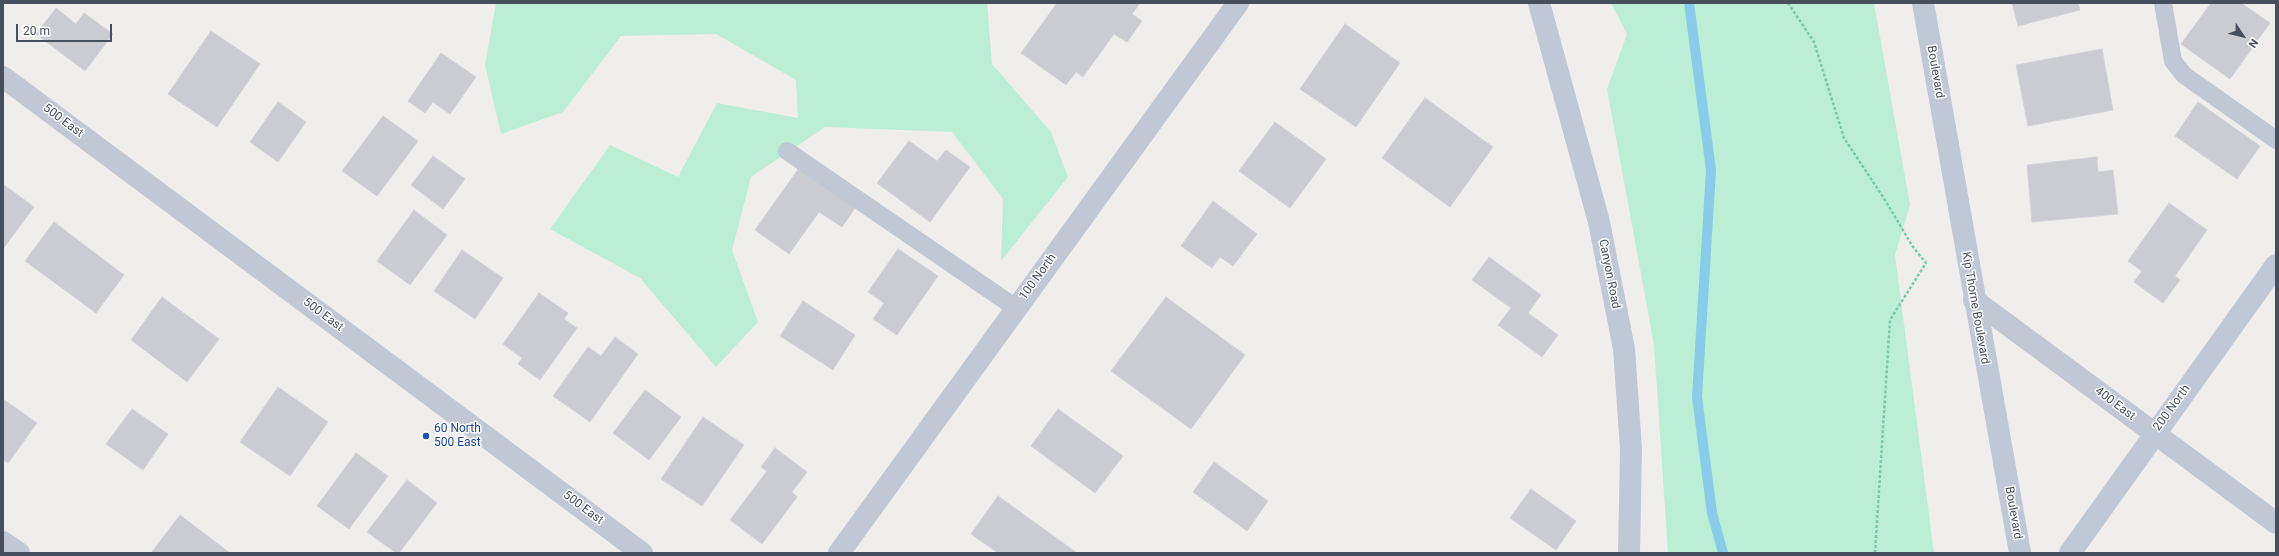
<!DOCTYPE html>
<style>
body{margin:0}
#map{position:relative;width:2279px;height:556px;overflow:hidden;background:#f0eeed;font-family:Roboto,sans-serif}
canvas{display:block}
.frame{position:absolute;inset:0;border:4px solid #464f5b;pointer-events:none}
.north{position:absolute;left:2223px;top:16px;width:40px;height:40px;-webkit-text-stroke:3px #fff;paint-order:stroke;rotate:125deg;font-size:11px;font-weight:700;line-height:16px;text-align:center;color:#464f5b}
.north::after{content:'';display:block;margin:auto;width:14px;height:18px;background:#464f5b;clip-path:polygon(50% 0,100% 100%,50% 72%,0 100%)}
.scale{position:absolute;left:16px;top:24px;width:96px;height:18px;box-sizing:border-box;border:2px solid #464f5b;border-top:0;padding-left:5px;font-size:12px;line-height:14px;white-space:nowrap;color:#464f5b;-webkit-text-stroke:3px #fff;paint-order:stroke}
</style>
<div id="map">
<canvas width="2279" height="556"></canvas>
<div class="frame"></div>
<div class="north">N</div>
<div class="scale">20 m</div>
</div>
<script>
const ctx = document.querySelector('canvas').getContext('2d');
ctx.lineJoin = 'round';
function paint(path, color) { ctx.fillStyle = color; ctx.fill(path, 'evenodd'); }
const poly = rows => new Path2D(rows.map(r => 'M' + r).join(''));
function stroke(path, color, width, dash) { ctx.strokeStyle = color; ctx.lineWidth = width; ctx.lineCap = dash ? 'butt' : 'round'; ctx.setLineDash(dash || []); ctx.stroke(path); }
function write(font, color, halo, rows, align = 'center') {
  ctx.font = font + ' Roboto,sans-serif'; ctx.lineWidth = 3; ctx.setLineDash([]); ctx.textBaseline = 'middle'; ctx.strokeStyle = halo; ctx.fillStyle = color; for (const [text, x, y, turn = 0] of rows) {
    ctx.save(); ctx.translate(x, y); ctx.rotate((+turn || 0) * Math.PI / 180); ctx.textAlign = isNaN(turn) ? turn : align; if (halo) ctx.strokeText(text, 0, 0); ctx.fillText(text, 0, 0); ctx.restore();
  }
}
paint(poly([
 [496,3,987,3,992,64,1051,132,1068,177,1001,261,1003,199,952,132,825,127,751,177,732,250,758,322,716,367,640,278,550,229,610,145,678,177,717,103,798,118,796,80,716,34,621,36,563,112,501,134,485,65],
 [1611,3,1874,3,1910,205,1895,255,1934,553,1668,553,1654,345,1607,89,1627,34]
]), '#bceed5');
stroke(poly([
 [1689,3,1711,170,1697,397,1712,513,1723,553]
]), '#8acbea', 10);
const building = poly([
 [1057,3,1140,3,1132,14,1142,21,1127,42,1114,34,1083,77,1076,72,1066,85,1021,53,1057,3],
 [2012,3,2078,3,2080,10,2018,26,2012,3],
 [2211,3,2241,3,2270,23,2230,79,2181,44,2211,3],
 [56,8,76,24,84,13,113,34,85,71,36,34,56,8],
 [1345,24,1400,63,1356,127,1300,89,1345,24],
 [211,31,260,64,217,127,168,94,211,31],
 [2102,49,2113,110,2028,126,2016,65,2102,49],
 [441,53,476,77,450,114,433,102,425,113,408,101,441,53],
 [1425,98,1493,147,1450,207,1382,158,1425,98],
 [278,102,306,122,278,162,250,142,278,102],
 [2198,102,2260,146,2237,179,2175,136,2198,102],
 [383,116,418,141,377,196,342,171,383,116],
 [1275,122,1326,159,1290,208,1239,171,1275,122],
 [909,141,937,161,946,150,970,167,930,222,877,183,909,141],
 [433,156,465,179,443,209,411,185,433,156],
 [2097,157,2098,172,2113,170,2118,214,2032,222,2027,165,2097,157],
 [799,168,855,208,842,227,819,212,789,254,755,230,799,168],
 [3,184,34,207,3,249,3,184],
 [1213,201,1257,234,1233,266,1220,257,1212,268,1181,246,1213,201],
 [2169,203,2207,230,2175,276,2180,280,2163,303,2134,282,2142,271,2128,261,2169,203],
 [414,210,447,235,410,285,377,261,414,210],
 [54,222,124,275,96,313,25,261,54,222],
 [898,249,938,276,897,335,873,319,884,303,868,292,898,249],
 [462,250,503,278,475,319,434,291,462,250],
 [1489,257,1541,295,1528,313,1558,335,1542,357,1498,325,1511,308,1472,280,1489,257],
 [539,293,568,313,564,319,577,328,540,380,518,364,522,358,503,344,539,293],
 [162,297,219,339,187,382,131,340,162,297],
 [1166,297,1245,355,1191,429,1111,371,1166,297],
 [803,301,855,335,833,370,780,336,803,301],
 [615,337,638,354,590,422,553,396,588,347,601,356,615,337],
 [278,387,328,422,290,476,240,442,278,387],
 [645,390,681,417,649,460,613,433,645,390],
 [3,399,37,423,8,463,3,460,3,399],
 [132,409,168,434,143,470,106,444,132,409],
 [1058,409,1123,456,1095,493,1031,446,1058,409],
 [703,417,744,445,702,506,661,479,703,417],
 [775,448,807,472,792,492,797,497,762,544,730,520,767,471,761,467,775,448],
 [356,453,388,476,349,529,317,506,356,453],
 [1214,462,1268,501,1247,531,1193,492,1214,462],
 [407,480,437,503,399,553,396,553,367,532,407,480],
 [1531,489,1576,521,1556,550,1510,518,1531,489],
 [998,496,1077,553,998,553,971,534,998,496],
 [180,515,230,553,151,553,180,515]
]);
paint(building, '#caccd2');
stroke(building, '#d1d3d9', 1);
stroke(poly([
 [1788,3,1814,42,1844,138,1885,200,1913,247,1926,263,1890,320,1875,553]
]), '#75cbaa', 2.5, [3, 2]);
stroke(poly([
 [2163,3,2173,61,2184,75,2276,140],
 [787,151,1016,308]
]), '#c1c8d3', 18);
stroke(poly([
 [3,77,642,553],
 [1974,300,2276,523],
 [3,542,19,553],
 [839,553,1238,3]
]), '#c1c8d3', 22);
stroke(poly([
 [1539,3,1599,222,1624,349,1631,449,1629,553],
 [1923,3,2020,553],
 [2070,553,2276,265]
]), '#c0c8d6', 22);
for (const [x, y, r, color] of [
 [426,436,4,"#1a4fb4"]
]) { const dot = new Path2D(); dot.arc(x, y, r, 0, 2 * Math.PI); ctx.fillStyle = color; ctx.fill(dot); stroke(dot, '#fff', 1.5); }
write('12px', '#464f5b', '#fff', [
 ["Boulevard",1935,72,80],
 ["500 East",63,121,37],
 ["Canyon Road",1609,274,79],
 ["100 North",1038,277,-54],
 ["Kip Thorne Boulevard",1975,308,80],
 ["500 East",323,315,37],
 ["400 East",2115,404,37],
 ["200 North",2172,408,-54],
 ["500 East",583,508,37],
 ["Boulevard",2013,513,80]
]);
write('12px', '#164399', '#fff', [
 ["60 North",434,429],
 ["500 East",434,443]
], 'left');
</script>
